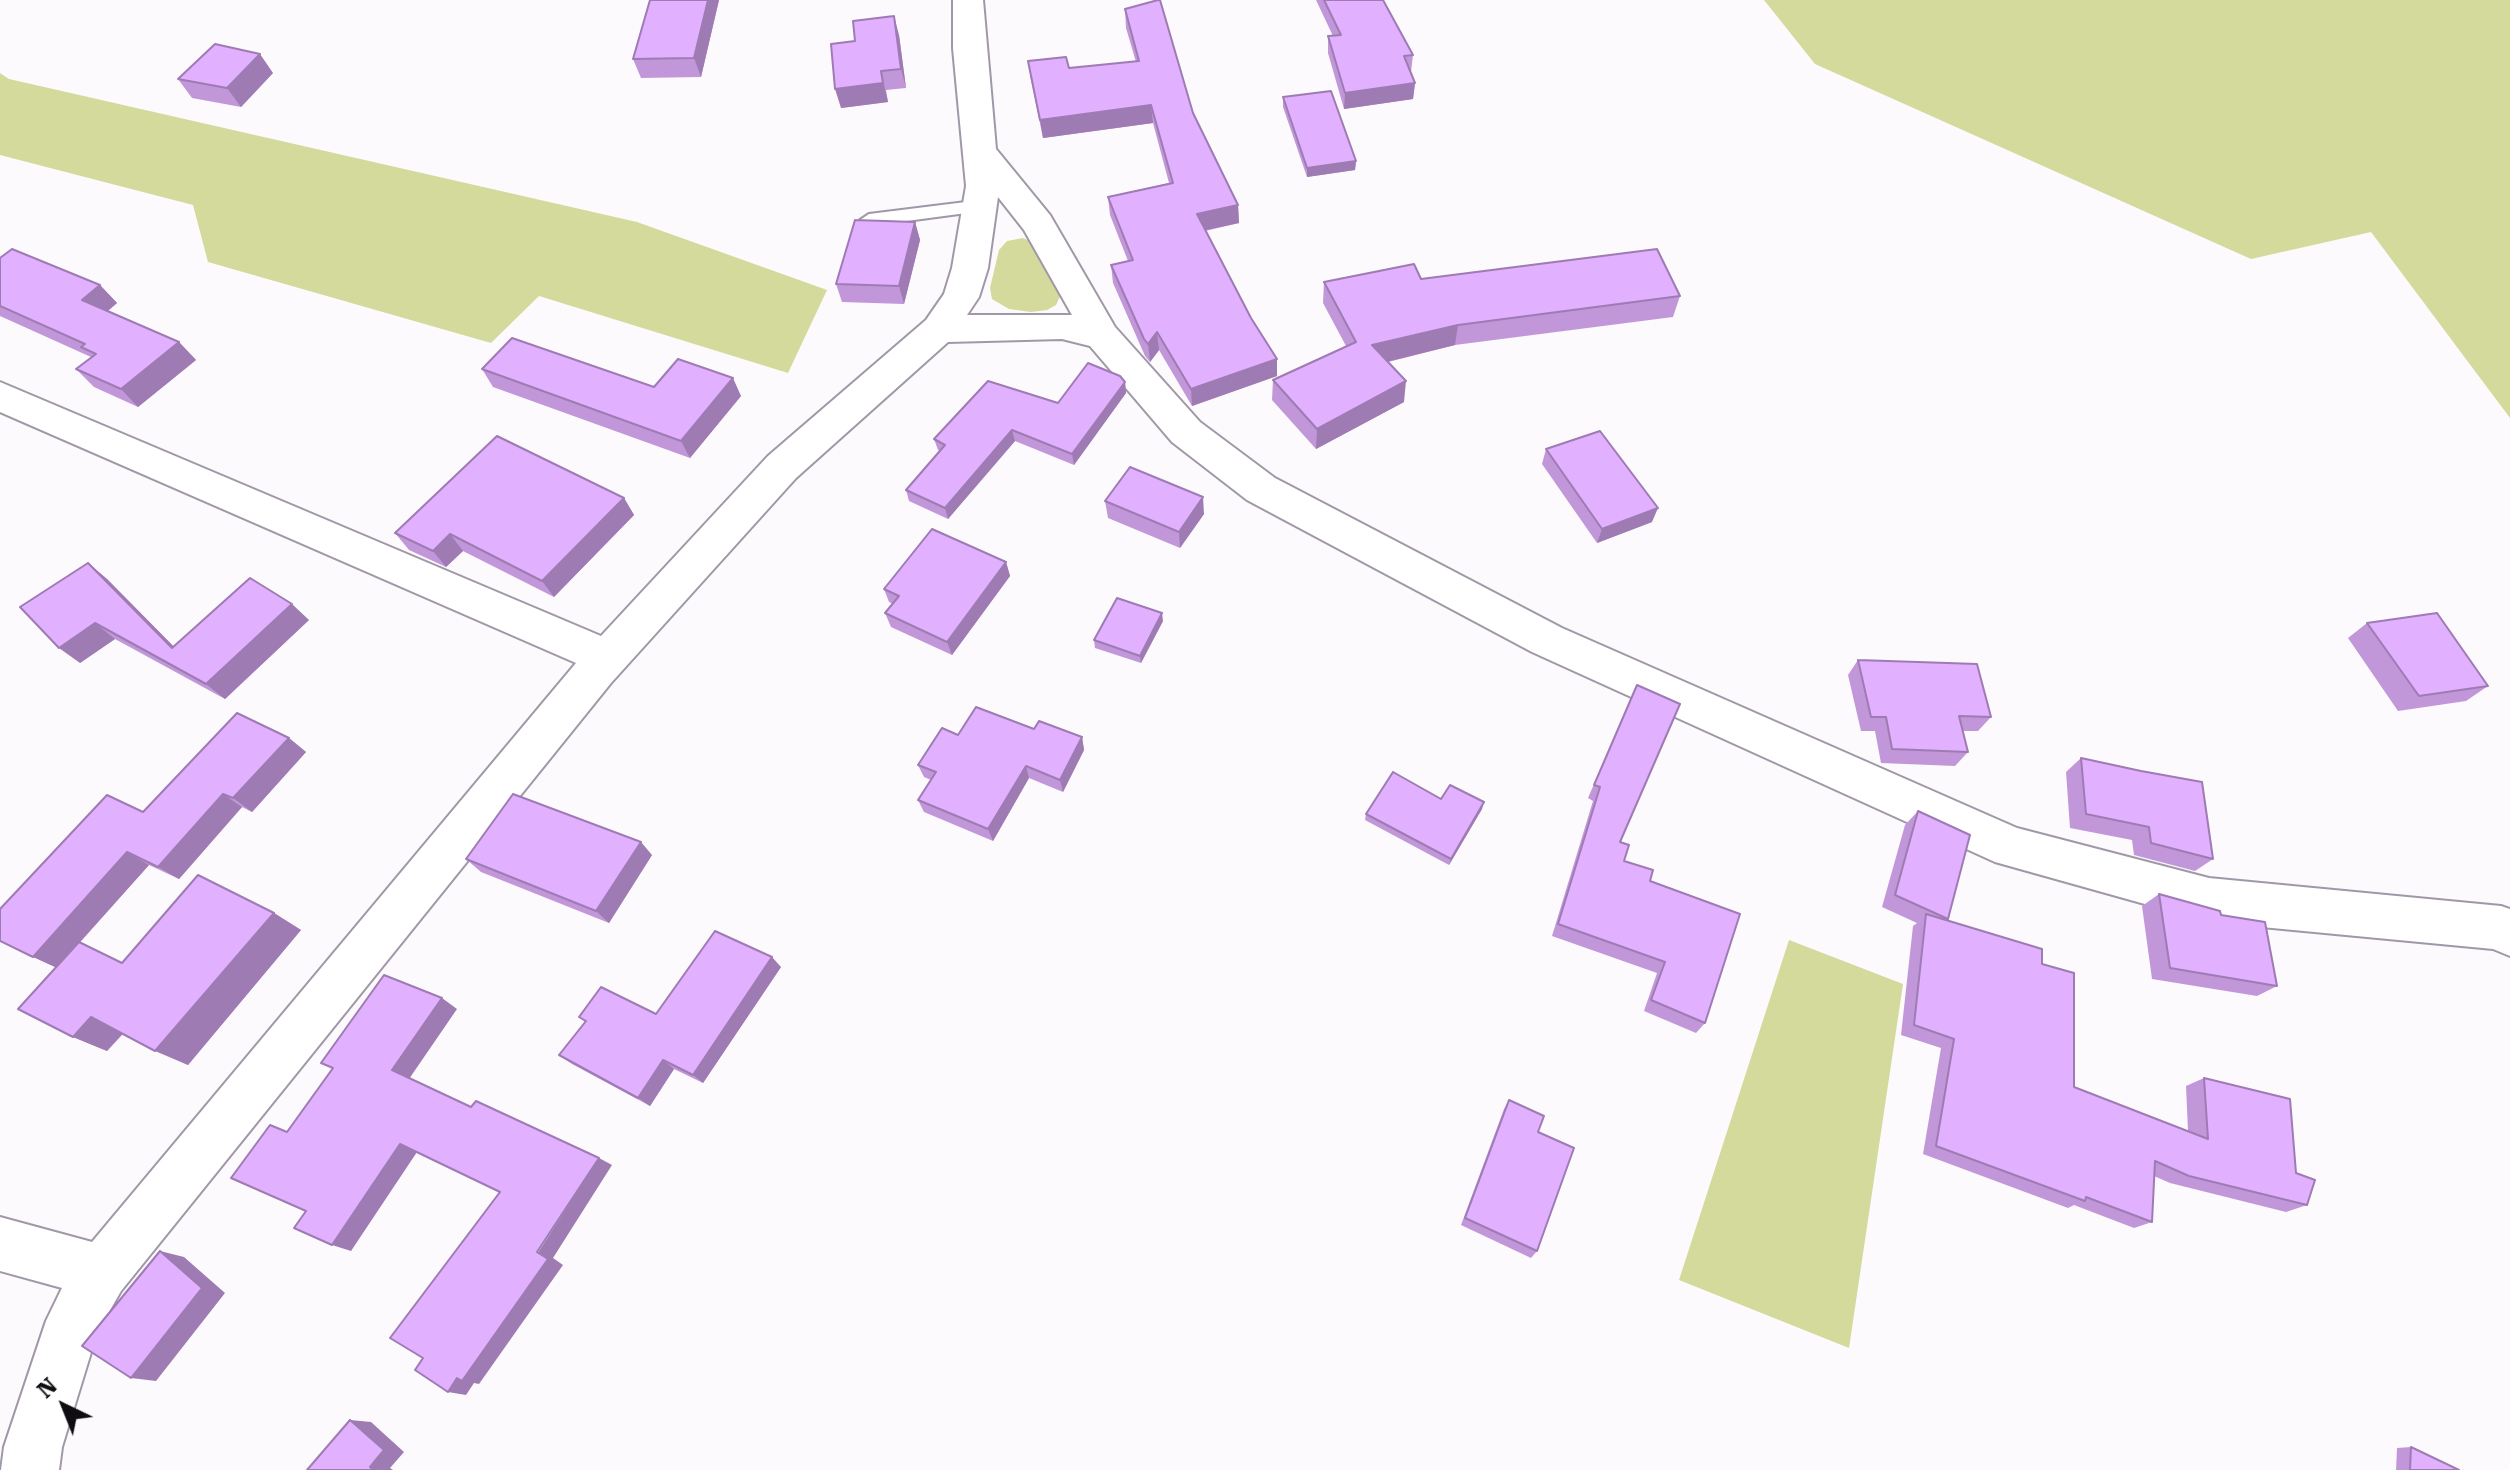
<!DOCTYPE html>
<style>
body{margin:0}
#map{position:relative;width:2510px;height:1470px;overflow:hidden;background:#fcfafd;font-family:"Roboto Serif",serif}
canvas{display:block}
.north{position:absolute;left:24px;top:1366px;width:80px;height:80px;-webkit-text-stroke:6px #fff;paint-order:stroke;rotate:317deg;font-size:22px;font-weight:700;line-height:32px;text-align:center;color:#100d12}
.north::after{content:'';display:block;margin:auto;width:28px;height:36px;background:#100d12;clip-path:polygon(50% 0,100% 100%,50% 72%,0 100%)}
</style>
<div id="map">
<canvas width="2510" height="1470"></canvas>
<div class="north">N</div>
</div>
<script>
const ctx = document.querySelector('canvas').getContext('2d');
ctx.lineJoin = 'round';
function paint(path, color) { ctx.fillStyle = color; ctx.fill(path, 'evenodd'); }
const poly = rows => new Path2D(rows.map(r => 'M' + r).join(''));
function stroke(path, color, width, dash) { ctx.strokeStyle = color; ctx.lineWidth = width; ctx.lineCap = dash ? 'butt' : 'round'; ctx.setLineDash(dash || []); ctx.stroke(path); }
paint(poly([
 [1764,0,2510,0,2510,418,2371,232,2251,259,1815,64],
 [0,73,9,79,637,222,827,290,788,373,539,296,491,343,208,262,193,205,0,155],
 [1023,238,1034,243,1063,290,1056,305,1047,310,1031,312,1009,309,992,299,990,288,999,250,1007,241],
 [1789,940,1903,984,1849,1348,1679,1280]
]), '#d4da9c');
const service = poly([
 [982,200,991,206,989,210,869,226,860,220,869,214,982,200]
]);
const minor = poly([
 [953,0,983,0,996,149,1050,215,1115,327,1200,422,1275,478,1562,628,2017,828,2209,878,2501,906,2510,909,2510,956,2493,949,2209,922,1995,862,1532,652,1247,500,1172,442,1090,346,1062,339,948,342,796,478,611,683,121,1291,97,1333,62,1447,59,1470,1,1470,4,1447,46,1321,62,1288,0,1271,0,1217,92,1242,576,663,0,412,0,382,601,636,768,456,926,320,944,294,952,268,966,186,953,48,953,0],
 [998,197,1024,230,1072,315,967,315,979,297,988,268,998,197]
]);
stroke(service, '#a198a7', 4);
stroke(minor, '#a198a7', 4);
paint(service, '#fff');
paint(minor, '#fff');
paint(poly([
 [650,0,719,0,701,77,641,78,633,59],
 [1316,0,1383,0,1413,55,1411,72,1415,83,1413,99,1344,109,1328,53,1328,36,1333,36],
 [1125,9,1193,113,1238,205,1239,223,1205,231,1277,376,1192,406,1159,350,1150,362,1145,356,1113,283,1111,265,1128,261,1110,215,1108,197,1169,183,1153,123,1043,138,1031,80,1028,61,1069,68,1136,62,1126,28],
 [899,35,906,88,886,90,888,102,841,108],
 [273,73,241,107,192,98,178,79],
 [1283,97,1356,161,1355,170,1307,177,1283,107],
 [915,222,920,240,904,304,842,302,836,284],
 [0,258,100,285,117,303,108,311,179,342,196,360,138,407,94,387,76,369,91,357,0,316],
 [1421,279,1680,296,1673,317,1455,345,1388,362,1404,402,1316,449,1272,400,1273,380,1346,346,1323,303,1324,282],
 [482,369,654,387,741,396,690,458,493,387],
 [1125,382,1126,393,1074,465,1015,441,948,519,909,501,906,490,940,451,938,450,934,439],
 [1546,449,1652,522,1597,543,1542,464],
 [624,498,634,515,554,597,463,551,446,567,409,550,395,533],
 [1105,501,1204,514,1180,548,1108,518],
 [1006,562,1010,576,952,655,891,627,885,613,893,604,889,602,884,589],
 [88,563,107,579,174,647,309,620,225,699,115,639,80,663],
 [1163,621,1141,663,1095,648,1094,640],
 [2367,623,2488,686,2466,701,2398,711,2348,638],
 [1858,660,1991,717,1978,731,1962,731,1968,752,1955,766,1881,763,1875,731,1861,731,1848,675],
 [1637,685,1620,842,1624,861,1650,881,1705,1023,1696,1033,1644,1011,1657,973,1552,936,1593,801,1588,798],
 [1034,729,1082,737,1084,750,1063,792,1029,778,993,841,924,812,918,800,931,780,924,777,918,765],
 [289,738,306,752,252,812,242,807,179,879,149,865,80,942,122,963,274,913,301,930,188,1065,123,1034,107,1051,73,1037,56,967,0,941,143,812],
 [2081,758,2213,859,2195,871,2134,855,2132,840,2070,828,2066,772],
 [1441,799,1482,809,1449,865,1365,820,1366,814],
 [1918,811,1948,919,1947,921,2042,964,2074,1087,2188,1131,2186,1086,2204,1078,2296,1173,2307,1205,2286,1212,2170,1183,2154,1176,2152,1222,2134,1228,2074,1205,2068,1208,1923,1154,1941,1048,1901,1035,1913,926,1917,923,1882,907,1905,825],
 [652,855,609,923,481,872,466,859],
 [2159,894,2221,915,2277,986,2257,996,2152,979,2142,906],
 [781,967,703,1083,674,1069,650,1106,572,1064,559,1055,585,1022,579,1017,656,1014],
 [1509,1100,1538,1132,1537,1251,1531,1258,1461,1225,1504,1109],
 [2411,1447,2459,1470,2396,1470,2397,1448]
]), '#c297da');
paint(poly([
 [708,0,719,0,701,77,694,58],
 [894,16,899,35,906,88,901,69],
 [260,54,273,73,241,107,227,88],
 [881,71,888,102,841,108,835,89],
 [1415,83,1413,99,1344,109,1345,93],
 [1151,105,1153,123,1043,138,1040,120],
 [1356,161,1355,170,1307,177,1307,168],
 [1238,205,1239,223,1197,232,1197,214],
 [915,222,920,240,904,304,899,286],
 [100,285,117,303,99,318,82,300],
 [1458,325,1455,345,1370,366,1372,345],
 [1157,332,1159,350,1150,362,1148,344],
 [179,342,196,360,138,407,121,389],
 [1277,359,1277,376,1192,406,1191,389],
 [733,378,741,396,690,458,681,441],
 [1406,381,1404,402,1316,449,1317,429],
 [1125,382,1126,393,1074,465,1072,454],
 [1012,430,1015,441,948,519,945,508],
 [1203,497,1204,514,1180,548,1179,532],
 [624,498,634,515,554,597,542,581],
 [1658,508,1652,522,1597,543,1602,529],
 [450,534,463,551,446,567,433,551],
 [1006,562,1010,576,952,655,947,642],
 [88,563,107,579,191,664,172,648],
 [292,604,309,620,225,699,206,684],
 [1162,613,1163,621,1141,663,1140,656],
 [95,623,115,639,80,663,59,648],
 [1082,737,1084,750,1063,792,1060,780],
 [289,738,306,752,252,812,233,798],
 [1026,766,1029,778,993,841,988,829],
 [223,794,242,807,179,879,158,867],
 [1484,802,1482,809,1449,865,1451,859],
 [641,842,652,855,609,923,596,911],
 [127,852,149,865,57,968,33,957],
 [274,913,301,930,188,1065,155,1051],
 [772,957,781,967,703,1083,693,1075],
 [442,998,457,1009,409,1079,392,1070],
 [91,1017,124,1032,107,1051,73,1037],
 [663,1060,674,1069,650,1106,638,1098],
 [400,1144,417,1152,351,1251,332,1245],
 [599,1158,612,1165,553,1258,563,1265,479,1384,474,1383,466,1395,448,1392],
 [160,1251,184,1257,225,1293,156,1381,131,1378],
 [350,1420,371,1422,404,1452,390,1468,393,1470,374,1470,370,1467]
]), '#9e7bb2');
const building = poly([
 [650,0,708,0,694,58,633,59,650,0],
 [1158,0,1160,0,1193,113,1238,205,1197,214,1251,318,1277,359,1191,389,1157,332,1148,344,1144,339,1111,265,1133,260,1108,197,1173,183,1151,105,1040,120,1028,61,1066,57,1069,68,1139,61,1125,9,1158,0],
 [1324,0,1383,0,1413,55,1404,56,1415,83,1345,93,1328,36,1341,35,1324,0],
 [894,16,901,69,881,71,883,83,835,89,831,44,855,41,853,21,894,16],
 [215,44,260,54,227,88,178,79,215,44],
 [1331,91,1356,161,1307,168,1283,97,1331,91],
 [855,220,915,222,899,286,836,284,855,220],
 [12,249,100,285,82,300,179,342,121,389,76,369,96,354,81,347,85,344,0,306,0,258,12,249],
 [1657,249,1680,296,1458,325,1372,345,1406,381,1317,429,1273,380,1356,342,1324,282,1414,264,1421,279,1657,249],
 [512,338,654,387,678,359,733,378,681,441,482,369,512,338],
 [1088,363,1120,376,1125,382,1072,454,1012,430,945,508,906,490,945,445,934,439,988,381,1058,403,1088,363],
 [1600,431,1658,508,1602,529,1546,449,1600,431],
 [497,436,624,498,542,581,450,534,433,551,395,533,497,436],
 [1130,467,1203,497,1179,532,1105,501,1130,467],
 [932,529,1006,562,947,642,885,613,899,596,884,589,932,529],
 [88,563,172,648,250,578,292,604,206,684,95,623,59,648,20,607,88,563],
 [1117,598,1162,613,1140,656,1094,640,1117,598],
 [2437,613,2488,686,2419,696,2367,623,2437,613],
 [1858,660,1977,664,1991,717,1959,716,1968,752,1892,749,1886,717,1871,717,1858,660],
 [1637,685,1680,704,1620,842,1629,845,1624,861,1653,870,1650,881,1740,914,1705,1023,1651,1000,1665,962,1558,924,1600,787,1594,785,1637,685],
 [976,707,1034,729,1039,721,1082,737,1060,780,1026,766,988,829,918,800,936,772,918,765,942,728,958,735,976,707],
 [237,713,289,738,233,798,223,794,158,867,127,852,33,957,0,941,0,909,107,795,143,812,237,713],
 [2081,758,2141,771,2202,782,2213,859,2151,843,2149,827,2086,814,2081,758],
 [1393,772,1441,799,1450,785,1484,802,1451,859,1366,814,1393,772],
 [513,794,641,842,596,911,466,859,513,794],
 [1918,811,1970,835,1948,919,1895,895,1918,811],
 [198,875,274,913,155,1051,91,1017,73,1037,18,1009,79,942,122,963,198,875],
 [2159,894,2220,911,2221,915,2265,922,2277,986,2170,968,2159,894],
 [1926,914,2042,949,2042,964,2074,973,2074,1087,2208,1139,2204,1078,2290,1099,2296,1173,2315,1180,2307,1205,2189,1176,2155,1161,2152,1222,2086,1197,2085,1201,1936,1146,1954,1039,1914,1025,1926,914],
 [715,931,772,957,693,1075,663,1060,638,1098,559,1055,586,1021,579,1017,601,987,656,1014,715,931],
 [384,975,442,998,392,1070,471,1107,476,1101,599,1158,537,1252,548,1259,462,1381,457,1378,448,1392,415,1370,423,1358,390,1338,500,1192,400,1144,332,1245,294,1228,306,1211,231,1178,270,1125,287,1132,333,1068,321,1063,384,975],
 [1509,1100,1544,1116,1538,1132,1574,1148,1537,1251,1465,1218,1509,1100],
 [160,1251,202,1288,131,1378,82,1346,160,1251],
 [350,1420,384,1450,370,1467,374,1470,307,1470,350,1420],
 [2411,1447,2459,1470,2410,1470,2411,1447]
]);
paint(building, '#e1b0fe');
stroke(building, '#9e7bb2', 2);
</script>
